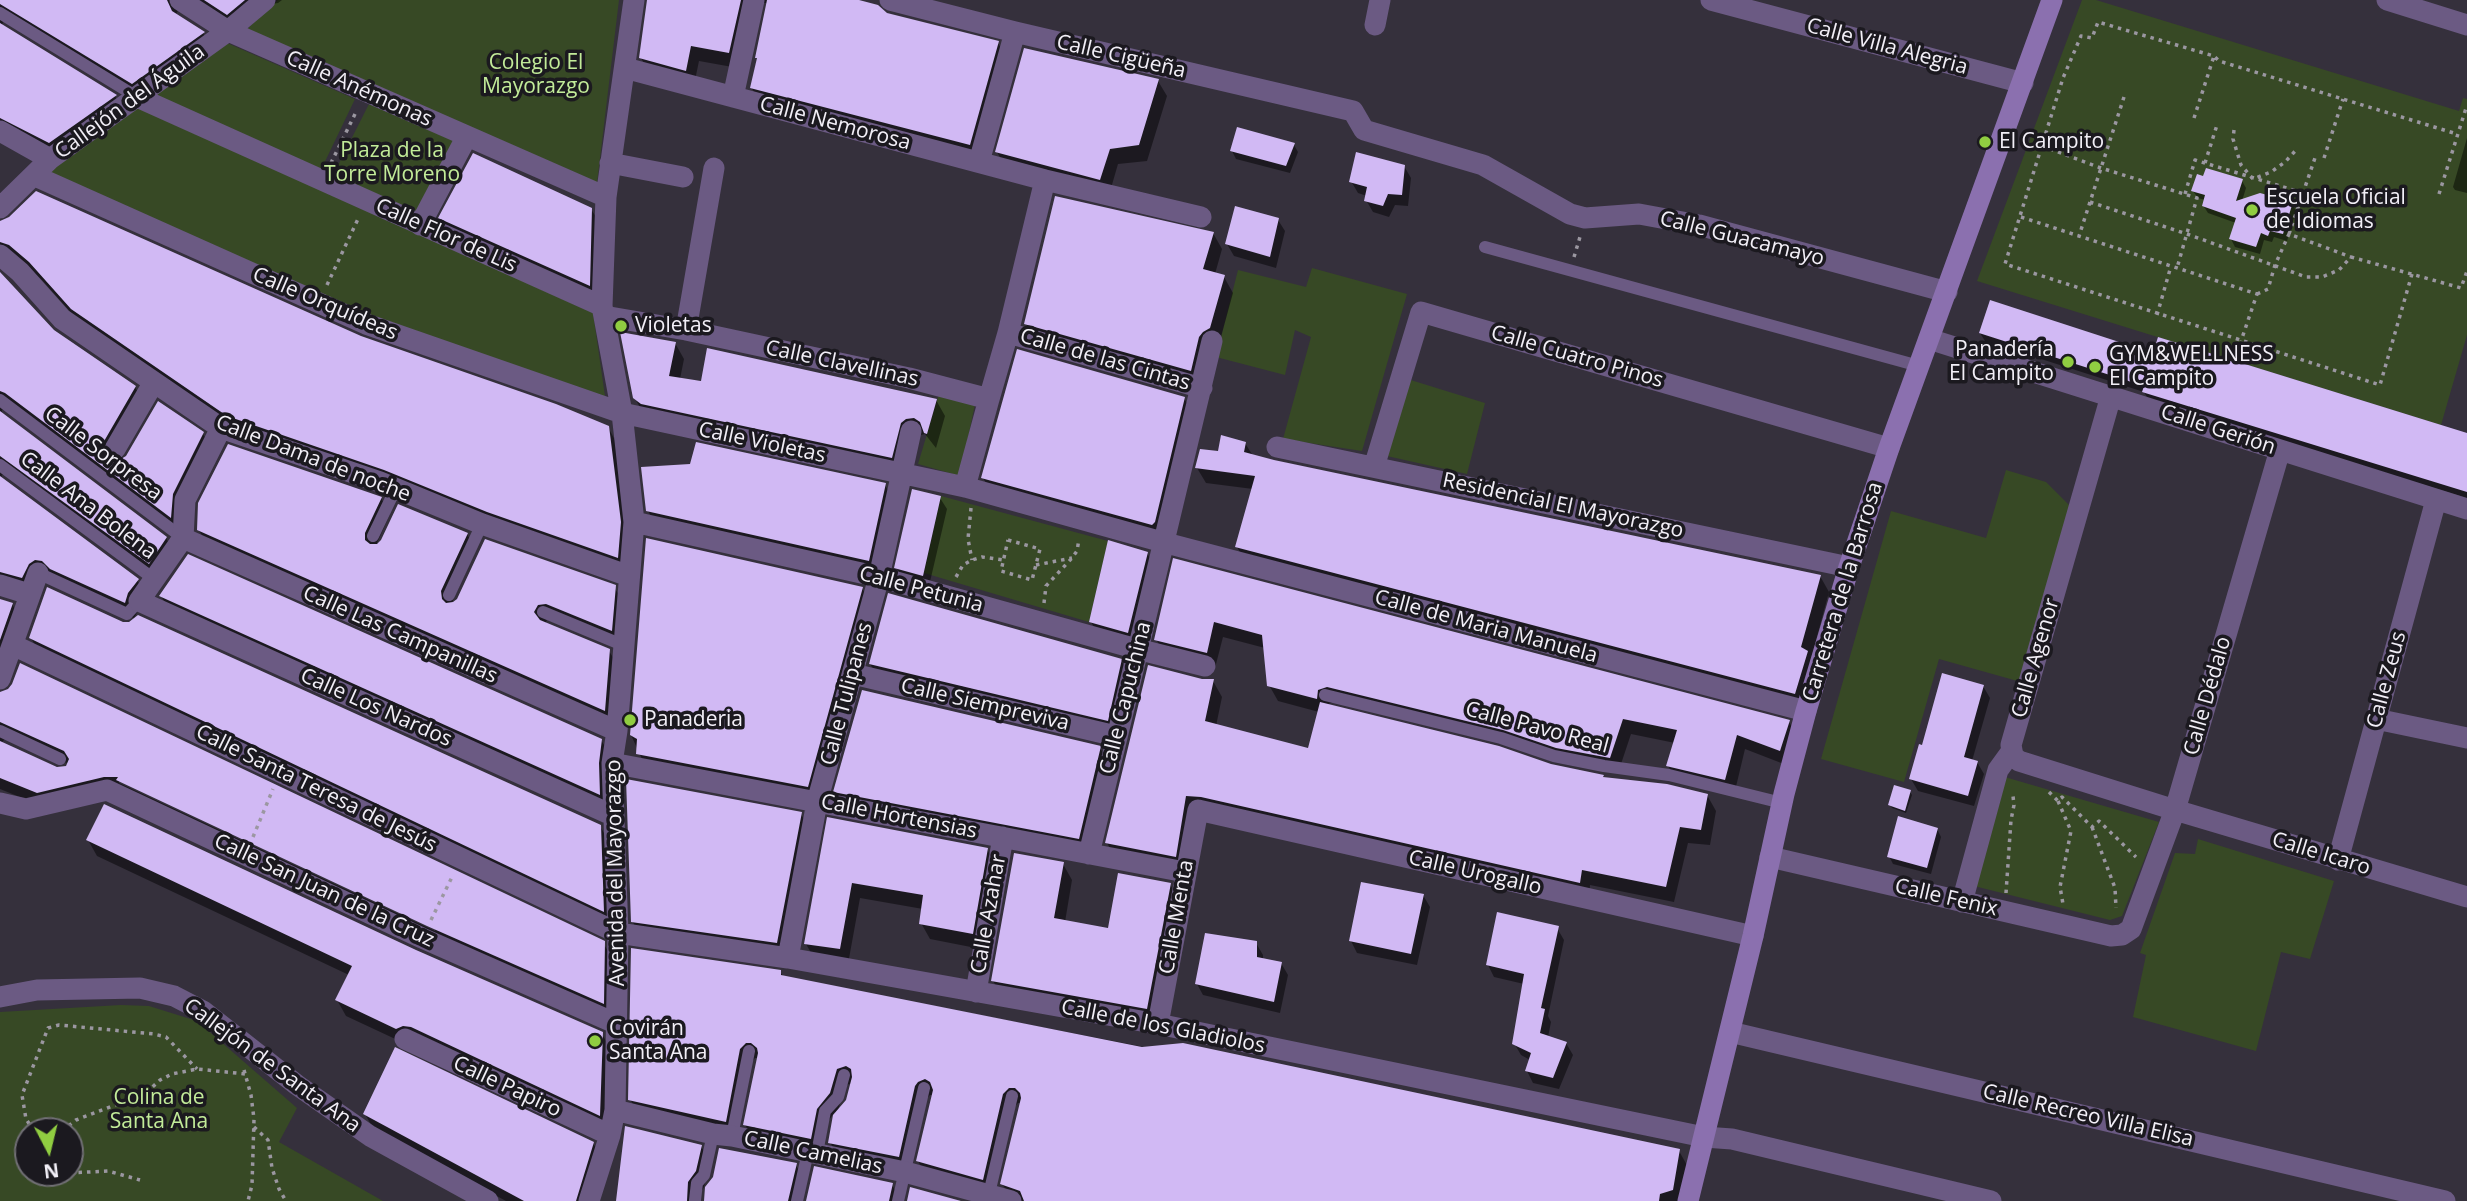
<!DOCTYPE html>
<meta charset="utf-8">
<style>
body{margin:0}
#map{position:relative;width:2467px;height:1201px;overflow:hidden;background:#35303c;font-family:"Open Sans",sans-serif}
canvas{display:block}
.north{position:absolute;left:14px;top:1117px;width:70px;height:70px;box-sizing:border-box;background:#1b191f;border:2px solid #716f75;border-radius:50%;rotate:173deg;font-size:19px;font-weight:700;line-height:28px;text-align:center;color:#f2eff7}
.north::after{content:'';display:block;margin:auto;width:24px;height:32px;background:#90cd41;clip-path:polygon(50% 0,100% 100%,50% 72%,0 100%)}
</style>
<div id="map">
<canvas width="2467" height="1201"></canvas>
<div class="north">N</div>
</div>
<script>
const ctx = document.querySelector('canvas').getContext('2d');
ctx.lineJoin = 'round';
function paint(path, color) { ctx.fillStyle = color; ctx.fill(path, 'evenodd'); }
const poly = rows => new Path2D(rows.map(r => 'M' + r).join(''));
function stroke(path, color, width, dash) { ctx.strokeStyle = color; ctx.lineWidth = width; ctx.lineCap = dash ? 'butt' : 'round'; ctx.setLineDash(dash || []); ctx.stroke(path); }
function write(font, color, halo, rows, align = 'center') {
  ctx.font = font + ' "Open Sans",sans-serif'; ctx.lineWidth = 7; ctx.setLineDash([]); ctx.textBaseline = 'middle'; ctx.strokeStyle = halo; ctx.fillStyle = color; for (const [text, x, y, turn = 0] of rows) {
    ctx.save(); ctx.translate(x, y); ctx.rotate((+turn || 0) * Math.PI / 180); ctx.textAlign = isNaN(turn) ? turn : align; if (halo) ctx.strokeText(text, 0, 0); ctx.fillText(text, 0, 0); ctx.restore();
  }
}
paint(poly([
 [278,0,619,0,597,183,247,29],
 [2082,0,2096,0,2459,111,2463,98,2467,99,2467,335,2441,425,1977,281],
 [227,43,355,99,319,174,149,97],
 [369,104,457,140,415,222,328,185],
 [137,105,593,313,606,403,327,300,46,172],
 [1312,268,1407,294,1362,451,1283,439,1311,337,1295,330,1285,375,1216,357,1238,270,1306,287],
 [1401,377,1485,403,1467,474,1378,454],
 [939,394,975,404,960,476,918,464],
 [2006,470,2046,482,2070,506,2021,682,1939,659,1904,782,1821,759,1891,511,1986,538],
 [941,496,1108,541,1089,622,924,573],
 [1991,773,2159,822,2122,916,2110,920,1962,883],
 [2198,839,2334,881,2310,959,2281,952,2256,1051,2133,1017,2146,955,2140,953,2175,853,2195,854],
 [121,1005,149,1006,197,1021,297,1108,279,1142,383,1201,0,1201,0,1012],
 [28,1131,70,1131,70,1173,28,1173]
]), '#374925');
paint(poly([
 [0,0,282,0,278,3,266,5,237,30,182,4,176,14,203,33,212,48,142,99,4,21,1,26,115,96,124,111,59,158,0,132],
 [648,0,853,0,886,14,998,43,1007,59,979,160,761,103,751,87,769,3,758,3,738,68,699,61,694,85,650,74,641,58],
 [1158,81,1167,96,1147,161,1118,164,1109,195,1006,168,997,152],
 [2467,138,2467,193,2455,190,2453,187],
 [1294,145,1298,152,1290,173,1236,159,1232,151],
 [1404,166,1411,178,1408,206,1395,205,1389,217,1373,212,1366,200,1367,196,1358,193,1351,181],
 [2242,181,2246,188,2242,201,2292,203,2296,211,2287,241,2274,237,2272,242,2264,240,2260,254,2235,247,2231,239,2236,223,2208,213,2203,205,2205,200,2198,198,2193,191],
 [591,209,601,225,598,300,450,234,440,218],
 [1278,220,1285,231,1276,268,1234,256,1227,244],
 [0,222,360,338,608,427,617,444,629,539,626,573,238,432,82,325,41,279,19,260,0,263],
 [1213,233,1222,249,1215,274,1224,277,1233,293,1219,344,1199,386,1035,339,1026,324],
 [0,274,51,329,135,387,144,403,111,463,116,464,203,434,212,449,179,532,10,406,2,410,1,414,166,538,175,554,158,579,10,471,2,475,1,478,137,580,146,596,134,618,61,585,52,576,0,591],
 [1980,333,2154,355,2467,434,2467,498,2149,401,2144,392,1985,341],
 [675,343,684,359,680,379,936,400,945,416,936,448,925,434,911,437,900,473,644,414,634,397],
 [1184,398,1193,414,1163,538,992,493,983,478],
 [1245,443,1253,456,1820,576,1829,592,1811,659,1803,709,1246,563,1237,547,1253,489,1206,483,1197,468,1220,453],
 [885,485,894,501,878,576,657,527,648,511],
 [381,498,390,514,377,543,380,544,467,534,476,550,449,609,458,600,614,587,624,603,620,646,547,620,545,624,609,651,619,667,614,726,208,545,198,529],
 [940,498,947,509,929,586,903,579,896,567],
 [1147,553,1154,565,1135,644,1098,634,1091,622],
 [1175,561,1789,722,1798,737,1789,766,1745,749,1734,795,1677,781,1668,766,1675,743,1631,734,1618,773,1337,701,1325,705,1551,766,1603,776,1604,779,1707,795,1716,811,1710,845,1688,843,1674,902,1590,885,1589,898,1194,811,1184,872,1116,859,1107,843,1202,680,1213,681,1222,697,1216,726,1309,750,1319,712,1278,701,1269,685,1265,648,1223,637,1215,668,1165,655,1156,639],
 [862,588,871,604,816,802,647,770,631,735],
 [161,596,601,740,611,756,608,810,170,611],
 [0,599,12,604,21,620,0,679],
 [128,625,600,826,609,842,612,926,40,654,31,638],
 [1121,660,1130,676,1116,735,880,680,870,664],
 [1983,686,1990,698,1972,761,1977,762,1984,774,1974,806,1918,791,1911,779],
 [0,693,603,943,613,959,612,1018,127,796,47,808,0,789],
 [14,738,69,764,62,769,1,743,5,739],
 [119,779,436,928,435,931,119,783],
 [1100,748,1109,763,1088,854,844,807,835,792],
 [1910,792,1912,795,1906,813,1892,808,1890,805],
 [801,814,810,830,786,958,642,937,632,921],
 [829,819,987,849,996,865,981,949,930,939,921,923,923,909,860,898,848,964,815,960,806,944],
 [1937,829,1941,837,1931,874,1893,864,1889,856],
 [88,840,602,1034,611,1050,609,1130,406,1044,346,1016,337,1000,349,975,97,856],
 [1063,864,1072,880,1065,922,1109,930,1170,884,1179,900,1156,1024,1002,996,993,981],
 [1423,895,1430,907,1417,965,1357,953,1351,941],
 [1557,928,1564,940,1548,1016,1551,1022,1548,1037,1566,1043,1573,1055,1559,1089,1533,1083,1527,1071,1530,1060,1521,1055,1514,1043,1524,984,1494,977,1488,965],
 [1256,943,1263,955,1263,960,1281,963,1288,975,1280,1013,1203,995,1197,984],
 [780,972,784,977,1679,1151,1688,1167,1682,1201,1014,1201,1002,1184,1021,1103,1018,1103,1012,1110,992,1195,927,1177,918,1161,933,1095,930,1095,924,1102,908,1172,839,1158,830,1142,835,1112,825,1125,819,1154,754,1140,745,1125,758,1058,755,1058,749,1066,734,1137,639,1115,630,1099],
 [853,1083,848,1101,837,1113,846,1085],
 [365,1114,593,1143,602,1159,589,1201,506,1201,374,1130],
 [701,1146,710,1162,704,1187,696,1201,618,1201],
 [795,1164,805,1180,800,1201,705,1201],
 [892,1185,901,1201,808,1201]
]), '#0007');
paint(poly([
 [0,0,167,0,172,11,205,32,132,84,0,4],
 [204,0,245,0,227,15],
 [647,0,741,0,729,53,691,46,686,71,639,58],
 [767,0,859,0,878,5,887,13,999,41,970,145,750,88,757,58,755,58],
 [0,23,117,95,49,143,0,118],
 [1024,48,1159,79,1139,145,1110,149,1100,180,995,152],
 [1237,127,1295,143,1286,166,1230,151],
 [1356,152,1405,165,1402,195,1388,194,1383,206,1364,201,1367,187,1349,182],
 [473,153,592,208,590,286,438,218],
 [2206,168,2243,179,2236,201,2260,193,2293,202,2283,234,2270,231,2268,236,2261,233,2256,247,2229,239,2236,218,2202,206,2205,195,2191,191,2197,174,2203,176],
 [36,191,361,336,556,404,609,426,621,522,618,558,487,512,384,470,227,416,71,309,29,262,9,245,0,242,0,221,9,217],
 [1055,196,1214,232,1203,269,1225,275,1210,328,1203,332,1199,337,1191,371,1024,324],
 [1235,206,1279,218,1270,257,1225,244],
 [0,272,54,330,136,386,103,443,102,450,108,460,116,462,126,456,158,401,204,432,173,494,171,518,5,393,0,391],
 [1990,300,2153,353,2158,337,2467,433,2467,492,2142,392,2144,386,1979,333],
 [620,332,676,342,669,376,701,381,707,348,937,399,927,434,924,433,920,422,914,418,906,419,901,423,892,458,641,404,633,398],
 [1017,349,1185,397,1155,522,1152,525,981,478],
 [0,411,167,537,149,564,0,456],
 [1221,435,1246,442,1244,452,1274,460,1821,575,1801,647,1808,651,1795,694,1235,547,1255,476,1195,468,1200,449,1218,451],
 [696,442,886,483,869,561,646,511,641,467,690,464],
 [228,444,382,497,365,533,365,540,370,544,377,544,381,540,398,504,468,533,441,591,442,599,446,603,453,602,457,599,485,539,616,585,612,631,546,604,538,605,534,612,540,620,610,649,605,711,197,530,198,503],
 [0,476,139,579,128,593,125,603,50,569,42,561,35,560,29,564,22,578,0,572],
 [912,489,941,496,923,576,894,568],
 [646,538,863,587,808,787,636,754,637,739,630,735],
 [1108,540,1148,552,1128,633,1089,622],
 [188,554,602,739,599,763,600,795,159,596],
 [1173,558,1790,720,1780,751,1737,735,1725,780,1666,766,1677,730,1623,719,1610,758,1556,748,1503,730,1327,687,1318,690,1317,699,1267,686,1262,635,1214,622,1207,653,1154,640],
 [47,587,123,622,129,622,138,615,601,825,604,912,29,638],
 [888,593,1122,659,1108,721,869,664],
 [0,599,13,603,0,640],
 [20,663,605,941,604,1004,427,926,116,780,118,777,104,777,37,793,0,778,0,741,57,767,66,766,69,759,64,751,0,722,0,692,8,689,12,684],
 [1148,665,1202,679,1214,679,1205,721,1308,748,1320,702,1499,746,1551,764,1604,775,1603,777,1667,784,1708,794,1701,830,1680,827,1666,887,1582,870,1580,883,1201,797,1186,796,1176,857,1105,843],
 [1942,673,1984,685,1964,757,1978,761,1968,796,1909,779,1919,744,1922,745],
 [862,690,1101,746,1079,839,833,792],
 [626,779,802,812,777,943,631,922],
 [1894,785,1911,790,1905,811,1888,805],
 [104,804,416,950,603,1032,600,1116,411,1027,403,1026,396,1029,335,1000,352,966,86,840],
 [1898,816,1938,828,1927,868,1887,857],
 [827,817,988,848,973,934,919,924,923,895,852,883,840,949,804,944],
 [1014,853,1064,862,1054,918,1108,928,1118,873,1171,883,1147,1009,991,981],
 [1361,882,1424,894,1411,954,1349,941],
 [1497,912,1559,926,1541,1008,1545,1009,1540,1033,1567,1042,1553,1078,1525,1071,1531,1053,1512,1044,1524,974,1486,965],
 [1205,933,1257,941,1257,957,1282,962,1274,1002,1195,984],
 [631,948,781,970,781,975,1142,1047,1183,1043,1680,1149,1673,1190,1660,1194,1659,1201,1024,1201,1020,1191,1000,1184,1021,1098,1020,1093,1015,1088,1009,1088,1003,1094,983,1180,916,1161,933,1090,930,1082,925,1079,918,1082,915,1086,899,1157,828,1143,833,1115,846,1100,852,1077,851,1069,846,1066,837,1069,830,1093,817,1109,811,1139,743,1125,758,1053,757,1048,751,1043,746,1043,740,1049,726,1122,628,1100],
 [395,1047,594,1142,576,1201,524,1201,363,1114],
 [625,1126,702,1145,696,1171,688,1182,687,1201,616,1201],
 [719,1148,797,1163,788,1201,704,1201,705,1187,713,1177],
 [814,1166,893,1183,889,1201,806,1201],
 [910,1187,961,1201,907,1201]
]), '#d1b9f4');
stroke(poly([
 [2124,97,2079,236,2257,294,2241,341],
 [2194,118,2214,56],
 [2234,130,2233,139,2241,165,2253,179,2271,172,2285,162,2297,149],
 [2042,146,2101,168,2197,198,2177,268],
 [2324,158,2343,99],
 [331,163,357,110],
 [2205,163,2217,125],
 [2185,194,2195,160,2303,193],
 [2439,194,2467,105],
 [2090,202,2187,234,2306,277,2322,277,2339,270,2351,257,2461,288,2467,271],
 [2021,217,2079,236],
 [2289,234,2316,155],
 [1574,257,1580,237],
 [2412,274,2380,385,2005,264,2063,78,2081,36,2092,38,2098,22,2214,56,2219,61,2457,134],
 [327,285,358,219],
 [2257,294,2268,289,2275,265,2289,234,2351,257],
 [2157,315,2171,266],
 [971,508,968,539,972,560],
 [1008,540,1040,549,1032,580,1001,571,1008,540],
 [1036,565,1072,558],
 [956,577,963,565,972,560,982,557,1004,560],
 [1044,603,1046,586,1072,558,1077,551,1079,539],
 [2049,792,2058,801,2062,797,2092,827,2099,821,2136,857],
 [2058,801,2071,831,2060,887,2063,904],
 [2092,827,2115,888,2116,908],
 [253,837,273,789],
 [2006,893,2011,820,2014,805,2013,796],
 [431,920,452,877],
 [244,1070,251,1095,254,1119,252,1185,248,1201],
 [254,1127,268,1140,272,1168,279,1189,286,1201],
 [34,1131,26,1119,22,1095,48,1028,59,1025,154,1034,166,1037,197,1069],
 [62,1131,76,1120,146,1093,160,1080,172,1074,197,1069,245,1074],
 [70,1173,108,1171,140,1180]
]), '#9b97a1', 3.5, [3.5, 5]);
stroke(poly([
 [0,13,137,97],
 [1485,247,1919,366],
 [0,400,183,538],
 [0,465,154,579],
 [373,536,395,490],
 [38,573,127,614,139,601],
 [449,595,482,524],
 [543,612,625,646],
 [1325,695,1501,738,1554,756,1604,766,1669,775,1782,803],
 [0,731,60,759],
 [732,1136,749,1051],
 [817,1153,825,1111,838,1097,844,1075],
 [988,1198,1012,1096],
 [695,1200,697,1183,704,1175,713,1134],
 [797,1201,808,1152],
 [898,1201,924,1088]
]), '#6b5a83', 12);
stroke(poly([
 [180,0,228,31,606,197],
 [890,0,1015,32,1353,111,1364,130,1483,165,1570,214,1585,218,1639,214,1699,225,1947,292],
 [1711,0,2023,83],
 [2387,0,2467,25],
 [1375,25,1380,0],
 [625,68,1045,180,1201,217],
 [137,97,602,306],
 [733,97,754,0],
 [0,131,50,159],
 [979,162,1015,32],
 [610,163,683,177],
 [35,176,366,324,622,413,965,487,1166,543,1806,711],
 [0,208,50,159,228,31,265,0],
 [420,225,467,136],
 [0,255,20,272,62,319,221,428,380,482,482,524,629,576],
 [604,316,686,330,909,378,989,399,965,487],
 [686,330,714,168],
 [1008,333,1202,388],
 [1929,339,2467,509],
 [2111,396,2011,745,2013,756,2019,761,2175,810,2467,897],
 [989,399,1008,333,1045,180],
 [221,428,185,500,183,538,139,601,614,816],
 [1277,447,1849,567],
 [115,449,154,382],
 [1374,467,1421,312,1889,448],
 [634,522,879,577,1137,649,1205,666],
 [183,538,617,731],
 [0,585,29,594],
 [13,645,618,933,788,958,1158,1024,1704,1137,1732,1139,1991,1201],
 [853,674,1116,736],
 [0,679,38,573],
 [2376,719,2467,738],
 [612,763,1185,872],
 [0,803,26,809,107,790,422,938,617,1024],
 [1089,854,1212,341],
 [1770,857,2111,936,2122,935,2131,929,2175,810,2280,450],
 [2338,860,2436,500],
 [1962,902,1998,770,2011,752],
 [788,958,817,802,879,577,911,431],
 [976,992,1003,837],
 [0,997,37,990,140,988,174,996,203,1011,297,1085,370,1136,488,1201],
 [1158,1024,1198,810,1753,936],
 [1730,1032,2445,1201],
 [405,1039,610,1135],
 [615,1110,713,1134,732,1136,905,1172,1011,1201],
 [589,1201,610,1135,615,1110,618,933,612,763,617,731,634,522,622,413,602,306,606,197,634,0]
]), '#6b5a83', 21);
stroke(poly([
 [1688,1201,1753,936,1784,794,1806,711,1849,567,1889,448,2052,0]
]), '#8b70af', 21);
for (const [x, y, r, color] of [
 [1985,142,7,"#90cd41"],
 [2252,210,7,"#90cd41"],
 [621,326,7,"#90cd41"],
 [2068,362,7,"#90cd41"],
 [2095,367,7,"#90cd41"],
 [630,720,7,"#90cd41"],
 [595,1041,7,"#90cd41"]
]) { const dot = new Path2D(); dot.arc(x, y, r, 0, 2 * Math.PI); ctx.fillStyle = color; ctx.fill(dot); stroke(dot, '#1b191f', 2.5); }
write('21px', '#f2eff7', '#1b191f', [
 ["Calle Villa Alegria",1887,47,15],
 ["Calle Cigüeña",1121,57,13],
 ["Calle Anémonas",359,89,24],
 ["Callejón del Águila",130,102,-36],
 ["Calle Nemorosa",835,124,15],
 ["Calle Flor de Lis",446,236,24],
 ["Calle Guacamayo",1742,239,14],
 ["Calle Orquídeas",325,304,23],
 ["Calle Cuatro Pinos",1577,357,16],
 ["Calle de las Cintas",1105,360,16],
 ["Calle Clavellinas",842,364,12],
 ["Calle Gerión",2218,430,18],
 ["Calle Violetas",762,443,12],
 ["Calle Sorpresa",103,454,37],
 ["Calle Dama de noche",313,459,21],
 ["Calle Ana Bolena",88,506,37],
 ["Residencial El Mayorazgo",1563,506,12],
 ["Calle Petunia",921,590,15],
 ["Carretera de la Barrosa",1843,592,-73],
 ["Calle de Maria Manuela",1486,627,15],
 ["Calle Las Campanillas",400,635,24],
 ["Calle Agenor",2036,658,-74],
 ["Calle Zeus",2387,680,-75],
 ["Calle Tulipanes",847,694,-75],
 ["Calle Dédalo",2208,696,-74],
 ["Calle Capuchina",1126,698,-76],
 ["Calle Siempreviva",985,705,13],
 ["Calle Los Nardos",376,708,24],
 ["Calle Pavo Real",1537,728,15],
 ["Calle Santa Teresa de Jesús",316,789,26],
 ["Calle Hortensias",899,817,11],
 ["Calle Icaro",2321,854,17],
 ["Avenida del Mayorazgo",616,873,-91],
 ["Calle Urogallo",1475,873,13],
 ["Calle San Juan de la Cruz",324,891,25],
 ["Calle Fenix",1946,898,13],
 ["Calle Azahar",989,914,-80],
 ["Calle Menta",1177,917,-80],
 ["Calle de los Gladiolos",1163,1027,11],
 ["Callejón de Santa Ana",272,1066,36],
 ["Calle Papiro",507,1087,25],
 ["Calle Recreo Villa Elisa",2088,1116,13],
 ["Calle Camelias",813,1153,12]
]);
write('21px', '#c2eb99', '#1b191f', [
 ["Colegio El",536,63],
 ["Mayorazgo",536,87],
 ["Plaza de la",392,151],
 ["Torre Moreno",392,175],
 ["Colina de",159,1098],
 ["Santa Ana",159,1122]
]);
write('21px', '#f2eff7', '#1b191f', [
 ["El Campito",1999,142],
 ["Escuela Oficial",2266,198],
 ["de Idiomas",2266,222],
 ["Violetas",635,326],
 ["Panadería",2054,350,"right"],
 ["El Campito",2054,374,"right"],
 ["GYM&WELLNESS",2109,355],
 ["El Campito",2109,379],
 ["Panaderia",644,720],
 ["Covirán",609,1029],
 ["Santa Ana",609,1053]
], 'left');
</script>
